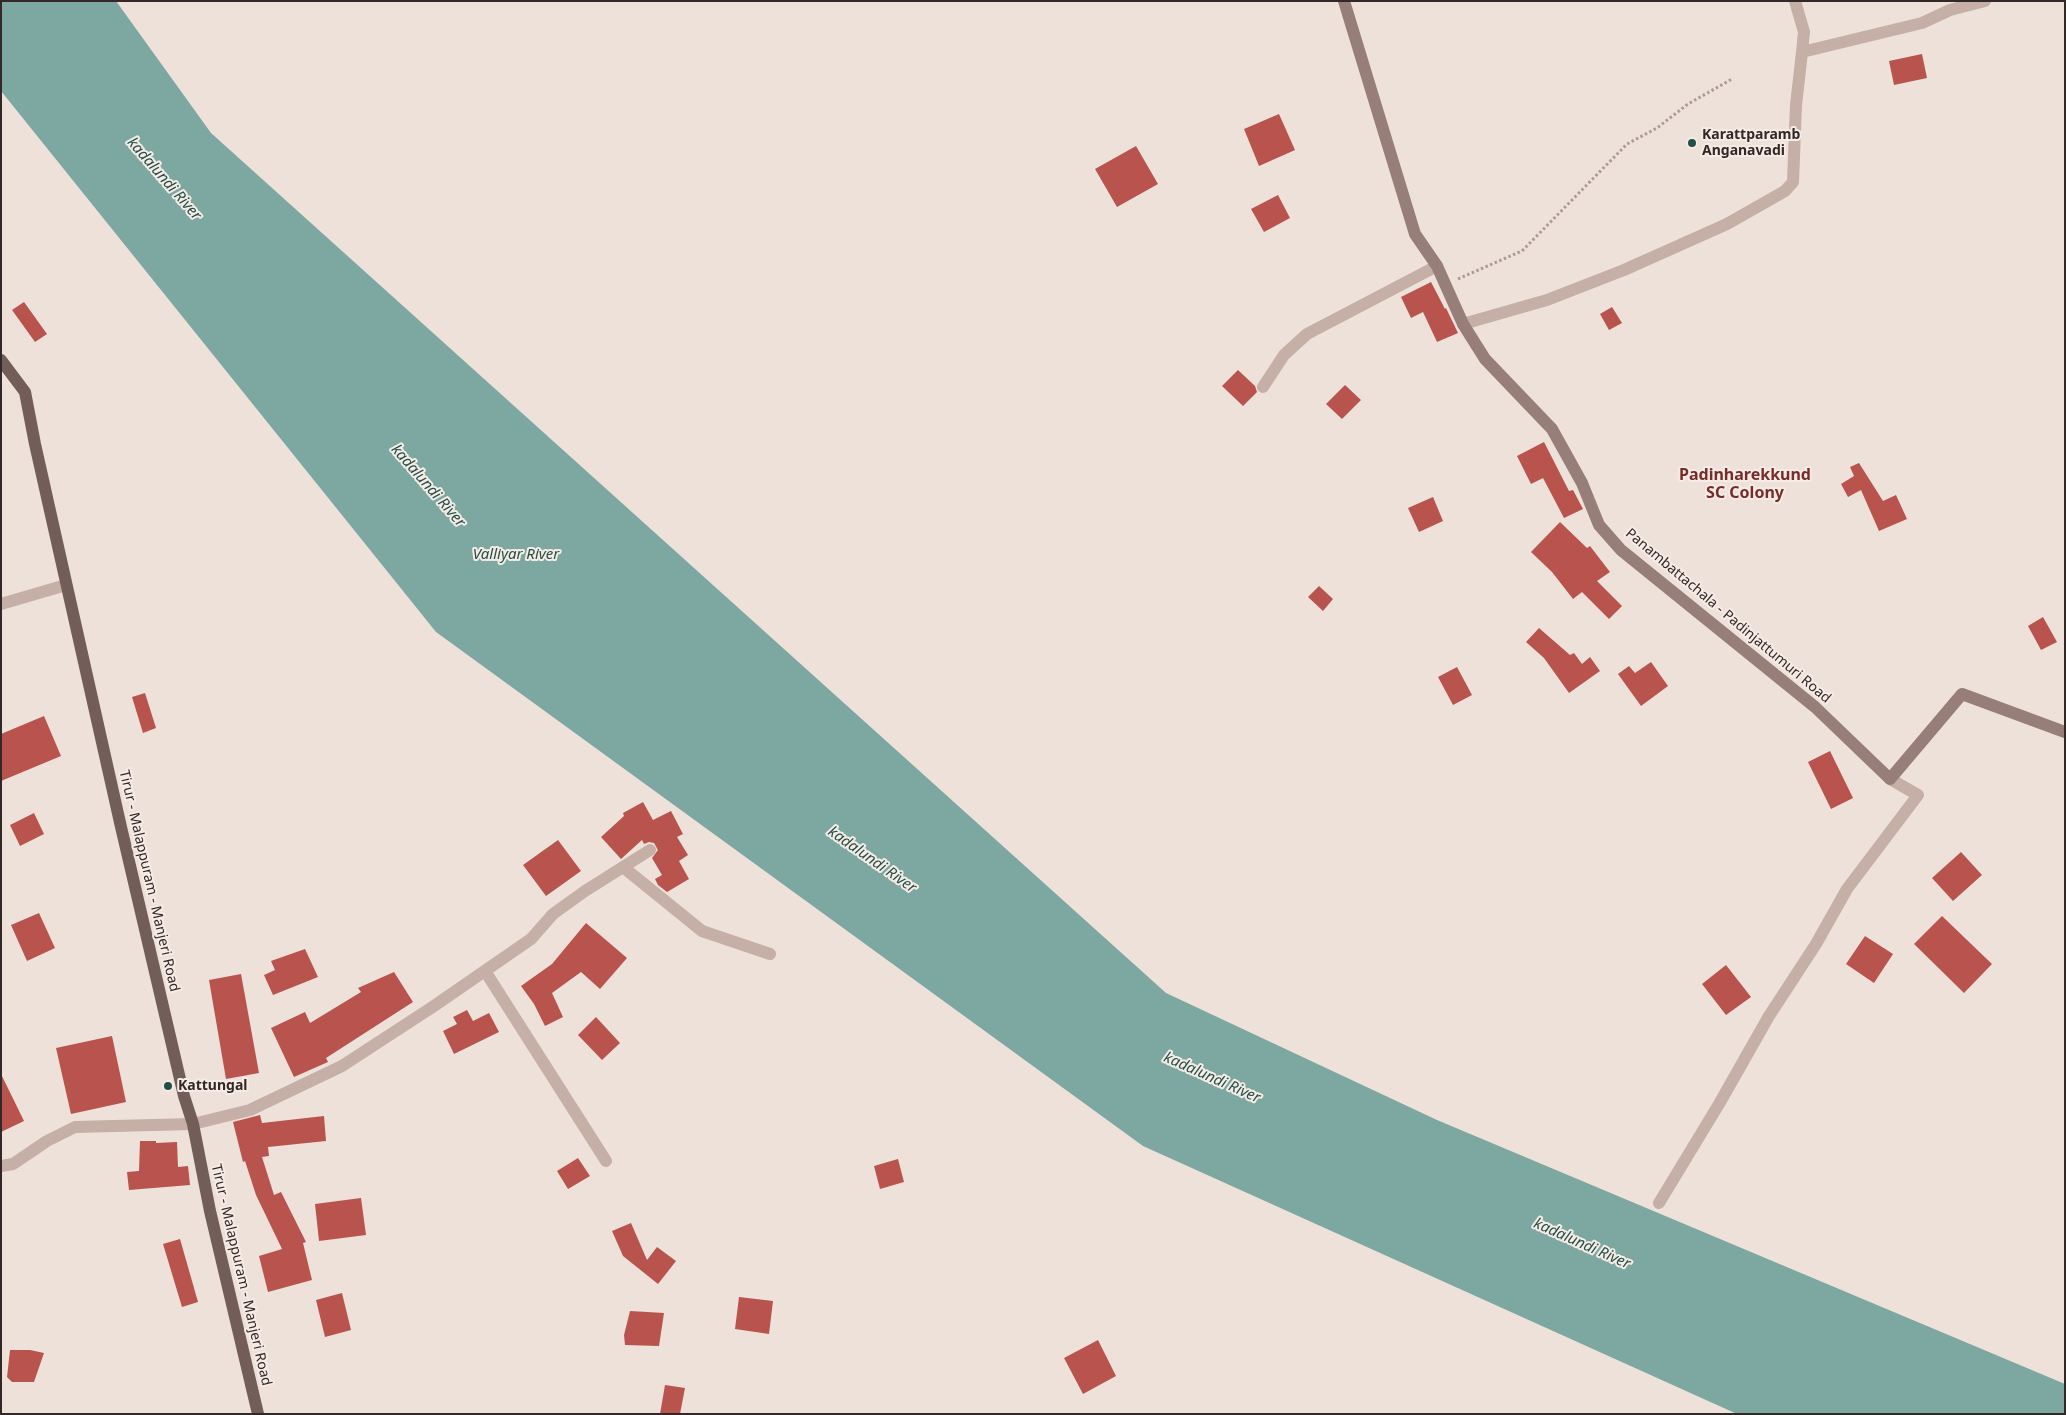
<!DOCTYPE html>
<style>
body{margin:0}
#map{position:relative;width:2066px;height:1415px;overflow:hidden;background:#eee1da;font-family:"Noto Sans",sans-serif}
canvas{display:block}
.frame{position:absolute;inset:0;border:2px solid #322827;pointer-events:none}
</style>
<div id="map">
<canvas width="2066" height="1415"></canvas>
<div class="frame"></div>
</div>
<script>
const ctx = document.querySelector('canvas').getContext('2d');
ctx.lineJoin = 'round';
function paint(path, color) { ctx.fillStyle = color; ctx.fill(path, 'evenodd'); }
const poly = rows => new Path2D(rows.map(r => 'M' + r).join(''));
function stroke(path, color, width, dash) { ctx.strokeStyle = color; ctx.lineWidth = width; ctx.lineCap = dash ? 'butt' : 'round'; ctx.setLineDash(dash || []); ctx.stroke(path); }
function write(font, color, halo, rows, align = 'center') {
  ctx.font = font + ' "Noto Sans",sans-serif'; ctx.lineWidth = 4; ctx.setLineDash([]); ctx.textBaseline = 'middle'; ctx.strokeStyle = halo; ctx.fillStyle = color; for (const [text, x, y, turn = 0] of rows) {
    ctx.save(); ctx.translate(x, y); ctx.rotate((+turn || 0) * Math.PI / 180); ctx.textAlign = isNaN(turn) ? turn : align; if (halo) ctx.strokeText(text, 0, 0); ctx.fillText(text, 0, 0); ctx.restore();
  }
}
paint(poly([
 [1,1,116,1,211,133,1166,993,1437,1120,2065,1384,2065,1414,1737,1414,1143,1146,436,632,1,91]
]), '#7ca8a1');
paint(poly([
 [1922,54,1927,78,1894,85,1889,61],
 [1279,114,1295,150,1259,166,1244,129],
 [1136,146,1158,184,1117,207,1095,169],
 [1278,195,1290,218,1264,232,1251,209],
 [1431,282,1445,309,1446,308,1458,333,1437,342,1423,312,1411,318,1401,297],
 [24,302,47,334,35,342,12,310],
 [1612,307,1622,323,1609,330,1600,314],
 [1238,370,1255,386,1257,392,1243,406,1222,386],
 [1345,385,1361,400,1342,419,1326,404],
 [1544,442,1569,491,1573,490,1583,509,1564,518,1543,478,1531,484,1517,456],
 [1859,463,1883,501,1896,495,1907,519,1879,531,1861,490,1848,497,1841,484,1854,476,1850,467],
 [1433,497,1443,521,1419,532,1408,508],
 [1560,522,1587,548,1590,546,1610,572,1597,581,1622,606,1609,619,1582,592,1573,599,1552,572,1531,552],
 [1319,586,1333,599,1323,611,1308,597],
 [2043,617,2057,642,2041,650,2028,626],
 [1539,628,1570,655,1574,653,1582,664,1590,657,1600,671,1569,693,1544,658,1526,642],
 [1651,662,1668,686,1641,706,1618,674,1629,666,1635,673],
 [1457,667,1472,695,1453,705,1438,677],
 [145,693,156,728,143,733,132,697],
 [44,716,61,756,1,781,1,734],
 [1830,751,1853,798,1831,809,1808,762],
 [643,802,653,820,671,811,683,834,677,837,688,855,679,861,689,879,667,892,658,885,655,879,662,875,652,858,658,850,654,843,649,842,644,844,642,840,621,859,601,837,624,816,623,813],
 [34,813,44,834,20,846,10,825],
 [558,840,581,871,546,896,523,865],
 [1961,852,1982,875,1953,901,1932,878],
 [39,913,55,948,27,961,11,925],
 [1942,916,1992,964,1964,993,1914,944],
 [586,923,627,958,600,989,581,972,552,993,563,1017,545,1026,534,1004,521,986,552,964],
 [1865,936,1893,954,1874,983,1846,964],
 [305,949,318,977,273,995,264,975,275,970,271,961],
 [1726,965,1751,997,1726,1015,1702,984],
 [394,972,413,1002,326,1058,328,1062,294,1077,271,1028,305,1012,310,1023,361,992,358,988],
 [241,974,259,1073,226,1079,209,980],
 [467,1010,473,1021,489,1013,499,1032,454,1054,443,1031,457,1024,453,1017],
 [596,1017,620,1043,602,1060,578,1035],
 [112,1036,126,1102,71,1114,56,1048],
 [1,1074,24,1121,1,1132],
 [260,1115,262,1123,324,1116,326,1141,268,1147,269,1156,262,1157,274,1195,281,1192,306,1242,303,1243,312,1280,268,1292,259,1256,282,1249,256,1195,245,1161,243,1162,233,1122],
 [140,1141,156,1141,156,1143,177,1142,178,1167,188,1166,190,1185,129,1190,127,1172,139,1171],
 [578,1158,590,1176,568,1189,557,1171],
 [898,1159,904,1182,880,1189,874,1166],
 [361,1198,366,1235,319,1241,315,1204],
 [631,1223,647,1260,657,1247,676,1261,658,1284,623,1256,612,1231],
 [180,1239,198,1302,182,1307,163,1244],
 [342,1293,351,1330,325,1337,316,1300],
 [739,1297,773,1301,769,1334,735,1329],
 [630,1311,664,1313,659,1346,625,1345,624,1335],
 [1098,1340,1116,1376,1083,1394,1064,1358],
 [10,1350,30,1350,44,1353,34,1382,12,1382,7,1377],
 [665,1385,685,1388,680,1414,660,1414]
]), '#b9534d');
stroke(poly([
 [1458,279,1522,251,1627,144,1657,128,1688,104,1732,79]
]), '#b09992', 3, [2.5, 2.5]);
stroke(poly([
 [1795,1,1804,32,1802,52],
 [1463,324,1547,300,1624,270,1727,224,1785,191,1793,182,1796,105,1802,52,1922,23,1950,10,1985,1],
 [1263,387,1284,355,1307,334,1437,266],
 [1,604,66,585],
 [623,867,702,931,770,954],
 [485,971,606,1161],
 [1,1166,13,1164,47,1141,75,1127,193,1124,250,1110,342,1066,434,1006,531,939,553,914,585,891,650,850],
 [1659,1203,1719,1104,1769,1016,1816,944,1847,889,1918,795,1890,779]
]), '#c5afa7', 12);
stroke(poly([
 [1344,1,1415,234,1437,266,1463,324,1485,359,1552,429,1582,483,1599,525,1621,550,1815,707,1890,779,1962,694,2065,732]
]), '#987e79', 12);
stroke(poly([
 [1,360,25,392,35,444,121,827,184,1096,193,1124,210,1211,258,1414]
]), '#725d59', 12);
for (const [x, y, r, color] of [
 [1692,143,5,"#214f49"],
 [168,1086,5,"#214f49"]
]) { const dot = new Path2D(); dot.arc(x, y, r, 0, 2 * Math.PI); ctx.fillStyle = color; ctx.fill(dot); stroke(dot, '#f6ebe5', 2); }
write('bold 14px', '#322827', '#f6ebe5', [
 ["Karattparamb",1702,135],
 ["Anganavadi",1702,151],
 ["Kattungal",178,1086]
], 'left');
write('14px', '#322827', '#f6ebe5', [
 ["Panambattachala - Padinjattumuri Road",1728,616,40],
 ["Tirur - Malappuram - Manjeri Road",149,881,77],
 ["Tirur - Malappuram - Manjeri Road",241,1275,77]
]);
write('italic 15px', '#214f49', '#f6ebe5', [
 ["kadalundi River",164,179,49],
 ["kadalundi River",428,486,49],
 ["Valliyar River",516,555],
 ["kadalundi River",872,860,35],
 ["kadalundi River",1212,1078,24],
 ["kadalundi River",1582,1244,24]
]);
write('bold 16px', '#782c29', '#f6ebe5', [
 ["Padinharekkund",1745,475],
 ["SC Colony",1745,493]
]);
</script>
